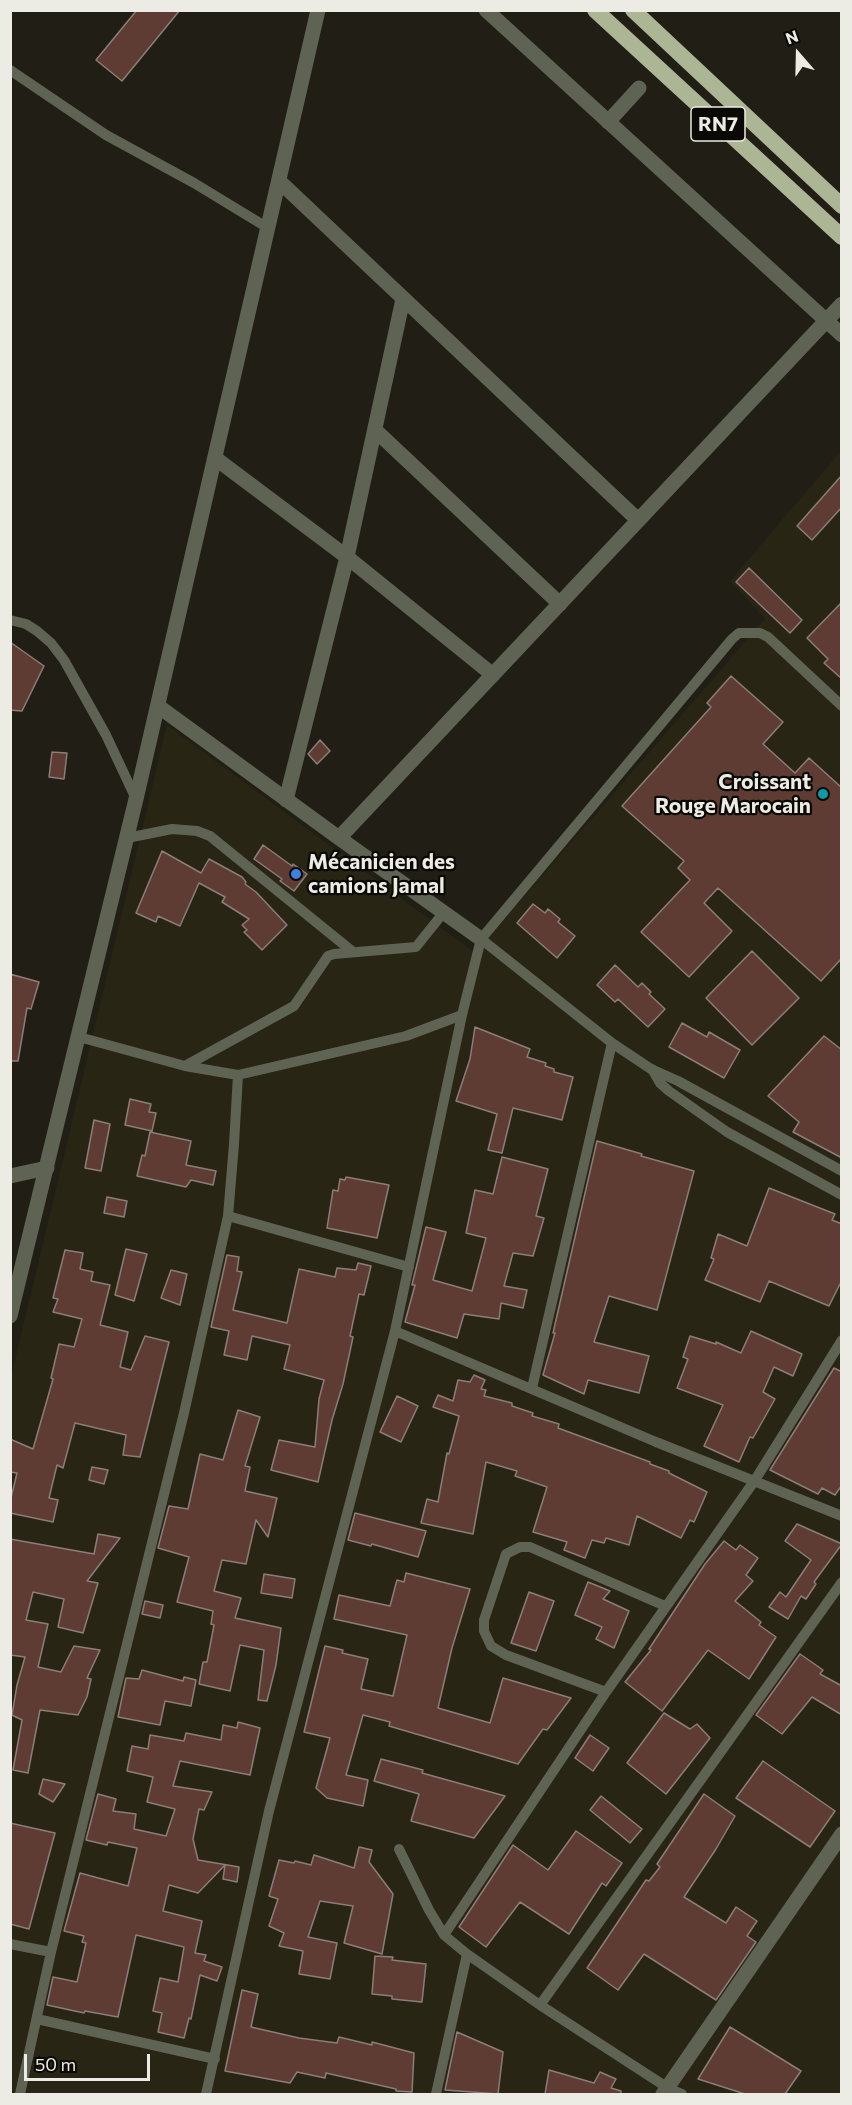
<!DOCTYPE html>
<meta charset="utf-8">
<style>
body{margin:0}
#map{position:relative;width:852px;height:2105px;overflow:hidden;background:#211f15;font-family:Commissioner,sans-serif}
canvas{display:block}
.frame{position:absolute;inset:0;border:12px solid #ecebe4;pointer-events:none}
.north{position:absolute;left:768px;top:24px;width:60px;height:60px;-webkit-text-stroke:4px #0a0905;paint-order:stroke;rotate:340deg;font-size:16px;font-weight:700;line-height:24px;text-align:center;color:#ecebe4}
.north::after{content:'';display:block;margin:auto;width:21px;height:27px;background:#ecebe4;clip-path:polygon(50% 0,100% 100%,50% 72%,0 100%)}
.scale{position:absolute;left:24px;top:2054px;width:126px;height:27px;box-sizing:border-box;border:3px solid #ecebe4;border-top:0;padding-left:8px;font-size:18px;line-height:21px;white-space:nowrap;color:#ecebe4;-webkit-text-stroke:4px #0a0905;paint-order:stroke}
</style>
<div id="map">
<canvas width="852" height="2105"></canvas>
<div class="frame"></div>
<div class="north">N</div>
<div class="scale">50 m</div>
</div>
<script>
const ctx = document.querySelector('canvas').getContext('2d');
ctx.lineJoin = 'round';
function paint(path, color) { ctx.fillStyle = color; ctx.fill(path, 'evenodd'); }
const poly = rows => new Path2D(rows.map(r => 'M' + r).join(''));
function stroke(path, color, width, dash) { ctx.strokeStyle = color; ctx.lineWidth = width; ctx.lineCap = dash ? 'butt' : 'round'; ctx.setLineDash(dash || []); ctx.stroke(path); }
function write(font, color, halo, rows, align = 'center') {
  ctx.font = font + ' Commissioner,sans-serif'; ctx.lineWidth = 4.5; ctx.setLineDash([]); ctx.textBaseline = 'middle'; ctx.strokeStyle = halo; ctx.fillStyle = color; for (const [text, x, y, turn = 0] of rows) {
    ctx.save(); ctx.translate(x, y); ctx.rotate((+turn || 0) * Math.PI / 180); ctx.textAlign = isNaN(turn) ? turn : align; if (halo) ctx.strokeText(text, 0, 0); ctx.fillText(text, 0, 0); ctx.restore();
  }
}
paint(poly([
 [841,451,841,2094,11,2094,11,1377,167,725,475,953,765,619,730,581]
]), '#292514');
const building = poly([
 [137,10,180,10,122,81,96,60,137,10],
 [842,475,842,507,812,540,797,526,842,475],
 [749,568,802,620,790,633,736,582,749,568],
 [842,602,842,679,824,663,828,659,807,638,842,602],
 [10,642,44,666,22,711,10,710,10,642],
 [731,676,783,722,763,744,795,773,809,758,842,788,842,958,821,981,718,888,704,903,732,931,689,977,641,932,690,880,678,868,684,861,622,806,711,707,707,703,731,676],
 [320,740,330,751,317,764,308,754,320,740],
 [52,752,67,753,64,779,49,777,52,752],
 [263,845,292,866,293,864,307,874,294,891,280,881,282,879,254,859,263,845],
 [162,851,201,873,209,859,242,877,246,882,245,884,256,892,287,925,262,950,244,932,247,930,242,925,249,919,222,902,225,897,199,883,180,926,158,916,156,922,136,913,162,851],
 [533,904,545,913,548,909,560,919,558,922,575,936,557,958,517,923,533,904],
 [752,951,799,998,752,1045,706,998,752,951],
 [615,965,638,987,642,983,651,992,649,994,665,1009,648,1027,618,999,615,1002,597,985,615,965],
 [10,974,39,982,31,1009,27,1008,18,1061,10,1061,10,974],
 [682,1023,707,1037,709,1032,740,1050,724,1078,669,1047,682,1023],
 [475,1027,530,1049,527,1057,546,1063,545,1066,554,1069,554,1072,573,1077,562,1120,513,1108,502,1153,488,1150,497,1114,456,1101,470,1059,475,1027],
 [824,1036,842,1050,842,1158,793,1132,799,1122,768,1096,824,1036],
 [130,1099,151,1104,149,1112,156,1113,152,1131,125,1125,130,1099],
 [94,1120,110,1124,101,1171,85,1168,94,1120],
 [150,1132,191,1141,186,1165,216,1171,213,1185,191,1180,186,1187,137,1176,142,1155,145,1156,150,1132],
 [597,1141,642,1154,641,1156,694,1171,657,1310,609,1296,594,1342,649,1356,639,1393,588,1380,584,1394,543,1375,555,1333,553,1333,597,1141],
 [502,1157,548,1169,536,1216,544,1218,533,1256,513,1253,504,1286,527,1290,523,1308,501,1303,499,1319,464,1314,457,1338,405,1322,415,1285,412,1285,426,1227,446,1232,433,1280,472,1291,486,1238,466,1233,475,1190,493,1194,502,1157],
 [346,1177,389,1185,377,1238,327,1228,333,1190,338,1191,340,1179,345,1180,346,1177],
 [769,1188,835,1214,832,1220,842,1224,842,1280,829,1306,769,1281,760,1302,705,1280,714,1259,711,1258,718,1234,747,1246,769,1188],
 [107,1197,127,1201,124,1217,104,1213,107,1197],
 [126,1249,147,1254,134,1301,115,1295,126,1249],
 [65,1250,83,1253,80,1269,93,1272,91,1281,110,1285,100,1325,128,1332,120,1367,131,1370,145,1336,169,1342,140,1457,123,1455,126,1435,75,1423,63,1468,57,1465,49,1498,58,1500,53,1522,10,1513,10,1502,17,1473,10,1472,10,1439,33,1449,53,1379,51,1378,59,1344,74,1347,82,1319,53,1312,58,1299,53,1298,65,1250],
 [227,1255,239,1257,237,1271,242,1272,233,1310,287,1323,299,1269,335,1277,337,1268,356,1270,358,1263,371,1266,364,1295,359,1294,350,1336,353,1337,343,1384,332,1420,318,1482,271,1470,279,1440,315,1447,319,1399,324,1380,284,1369,290,1345,252,1336,247,1360,224,1355,229,1331,211,1327,227,1255],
 [171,1270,187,1274,180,1305,161,1298,171,1270],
 [751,1331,802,1354,793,1376,774,1367,763,1392,775,1399,753,1438,750,1437,739,1462,704,1446,723,1405,677,1388,688,1359,683,1357,690,1336,716,1344,716,1342,741,1353,751,1331],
 [834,1368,842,1372,842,1485,835,1495,822,1488,818,1494,770,1470,834,1368],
 [474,1375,485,1380,481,1389,486,1390,484,1396,512,1403,512,1406,533,1413,532,1416,559,1424,558,1428,650,1462,650,1464,669,1471,669,1473,707,1492,694,1522,690,1520,681,1538,637,1516,629,1545,606,1538,604,1543,592,1540,585,1558,564,1550,567,1542,533,1532,547,1487,515,1476,517,1471,486,1462,473,1534,421,1523,427,1499,438,1502,447,1453,449,1454,459,1416,433,1407,438,1395,453,1401,458,1380,470,1382,474,1375],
 [397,1396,418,1406,401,1442,380,1432,397,1396],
 [238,1410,260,1417,245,1466,250,1467,245,1491,277,1498,268,1537,256,1520,246,1564,222,1560,214,1591,241,1598,235,1618,281,1628,276,1665,267,1701,258,1700,264,1650,240,1645,230,1691,199,1684,203,1662,207,1662,214,1625,211,1624,213,1611,177,1602,189,1557,158,1548,169,1506,188,1509,200,1454,223,1460,238,1410],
 [92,1467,108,1470,104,1484,89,1480,92,1467],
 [355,1513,426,1531,418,1557,372,1544,371,1546,348,1540,355,1513],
 [797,1524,842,1544,814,1582,816,1584,806,1599,801,1596,788,1619,769,1607,780,1592,786,1597,811,1560,785,1541,797,1524],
 [98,1534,120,1538,87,1581,98,1583,83,1633,58,1627,64,1599,33,1592,26,1620,48,1624,38,1667,61,1672,74,1646,100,1650,87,1678,91,1679,87,1697,78,1715,40,1710,28,1773,13,1770,22,1720,12,1715,17,1685,25,1657,10,1655,10,1539,94,1554,98,1534],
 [724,1541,736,1550,740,1545,758,1558,746,1575,753,1581,735,1601,761,1622,759,1625,776,1637,749,1679,708,1650,662,1711,625,1682,651,1650,649,1649,705,1564,724,1541],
 [406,1573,470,1589,452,1648,438,1708,490,1723,503,1678,571,1698,547,1730,543,1729,518,1764,389,1726,390,1722,363,1715,346,1775,368,1780,363,1806,327,1798,316,1788,330,1738,304,1732,325,1646,343,1650,342,1653,368,1659,361,1689,393,1696,407,1635,334,1619,339,1595,390,1606,397,1580,404,1582,406,1573],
 [264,1574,295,1579,292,1598,261,1593,264,1574],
 [588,1582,610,1591,603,1599,629,1611,614,1648,596,1639,602,1627,575,1615,588,1582],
 [529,1592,554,1601,536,1651,511,1643,529,1592],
 [145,1601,163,1605,160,1618,142,1614,145,1601],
 [800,1654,823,1670,820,1674,842,1686,842,1715,812,1697,782,1734,756,1715,800,1654],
 [142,1670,183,1681,184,1677,196,1680,191,1706,165,1701,160,1725,118,1717,126,1678,139,1679,142,1670],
 [664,1713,690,1729,697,1724,710,1738,666,1794,627,1763,664,1713],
 [238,1722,260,1728,250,1775,180,1761,173,1786,212,1792,204,1810,199,1809,193,1839,198,1860,239,1867,237,1882,223,1879,225,1865,198,1893,169,1885,163,1911,202,1921,195,1953,206,1955,204,1961,222,1967,217,1981,200,1975,191,2019,189,2018,184,2038,158,2032,162,2013,153,2011,160,1978,178,1982,184,1947,136,1935,118,2017,85,2011,84,2013,47,2005,53,1977,77,1982,86,1943,82,1942,84,1936,64,1931,80,1873,128,1886,137,1848,108,1842,107,1845,86,1840,98,1794,116,1799,113,1811,136,1814,134,1829,166,1836,175,1809,147,1802,153,1777,127,1771,132,1746,148,1749,150,1735,184,1741,186,1733,221,1740,223,1725,237,1728,238,1722],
 [590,1735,609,1748,593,1771,575,1758,590,1735],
 [381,1759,423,1770,422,1773,505,1796,474,1838,411,1821,419,1794,374,1781,381,1759],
 [763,1761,835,1811,810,1847,736,1798,763,1761],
 [43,1779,65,1784,53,1802,39,1794,43,1779],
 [704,1794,735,1816,716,1849,684,1897,726,1923,736,1907,757,1921,747,1936,756,1942,716,2000,644,1954,618,1990,587,1968,646,1880,649,1881,660,1867,657,1864,704,1794],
 [601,1796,642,1829,630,1843,590,1810,601,1796],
 [10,1823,55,1833,29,1929,10,1924,10,1823],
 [576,1831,622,1863,606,1886,602,1883,569,1934,520,1902,486,1947,459,1927,513,1845,548,1870,576,1831],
 [359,1847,372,1850,369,1862,393,1894,382,1954,344,1943,353,1906,320,1901,308,1937,337,1943,330,1979,299,1974,303,1951,279,1946,284,1933,269,1926,278,1899,269,1896,279,1860,294,1863,295,1861,311,1865,314,1855,354,1868,359,1847],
 [375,1956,393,1957,392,1960,426,1964,422,2002,392,1999,392,1996,372,1994,375,1956],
 [242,1990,258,1994,251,2027,299,2038,337,2043,339,2037,372,2045,372,2042,414,2053,412,2092,396,2091,396,2089,326,2073,325,2078,297,2072,290,2083,225,2071,242,1990],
 [730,2027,801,2071,785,2094,745,2094,698,2079,730,2027],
 [457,2032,503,2052,498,2094,445,2090,457,2032],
 [549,2070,594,2083,600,2072,616,2079,611,2088,621,2091,621,2094,545,2094,549,2070]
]);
paint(building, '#5e3c34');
stroke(building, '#8b7d79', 1.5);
stroke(poly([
 [10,70,106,135,194,183,268,228],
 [10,620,26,624,37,631,51,643,64,660,106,735,136,799],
 [127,838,172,829,197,831,210,836,353,952],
 [481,939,612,1043,651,1069,678,1081,842,1171],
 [79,1037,185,1066,238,1075,406,1036,462,1015],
 [185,1066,294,1006,328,956,334,954,416,947,444,912],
 [652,1069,660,1083,669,1091,727,1132,842,1195],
 [228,1216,409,1267],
 [395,1331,656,1442,842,1516],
 [532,1388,612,1043],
 [606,1692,506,1655,491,1646,484,1631,484,1620,506,1554,520,1547,530,1547,665,1606],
 [399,1849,429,1910,444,1935,467,1954,540,2005,668,2088,682,2094],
 [444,1935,606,1692,755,1480,842,1340],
 [10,1944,51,1952],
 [540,2005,842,1582],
 [37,2019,215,2059],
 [20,2094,51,1952,184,1413,228,1216,234,1144,238,1075],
 [206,2094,269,1811,395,1331,462,1015,481,939,732,639,739,633,760,633,768,637,842,706],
 [436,2094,467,1954]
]), '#5f6354', 10);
stroke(poly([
 [486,10,842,335],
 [608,122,639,88],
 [279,181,638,520],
 [375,430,560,604],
 [215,458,347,557,493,675],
 [158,706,339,838,481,939],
 [286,800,347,557,403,299],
 [339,838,842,304],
 [10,1176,47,1168],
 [663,2094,842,1834]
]), '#5f6354', 15);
stroke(poly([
 [10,1316,136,799,318,10]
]), '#5f6354', 15);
stroke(poly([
 [595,10,842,237],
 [633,10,842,206]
]), '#adb694', 16);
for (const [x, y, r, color] of [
 [823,794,6,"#0f9aa8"],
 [296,874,6,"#3f7fe0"]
]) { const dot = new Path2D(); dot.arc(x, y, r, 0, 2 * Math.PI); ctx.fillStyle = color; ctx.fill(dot); stroke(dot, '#0a0905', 2); }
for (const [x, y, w] of [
 [718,124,54]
]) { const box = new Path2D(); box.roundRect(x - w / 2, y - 17, w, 34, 4.5); ctx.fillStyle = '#0a0905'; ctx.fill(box); stroke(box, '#ecebe4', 1.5); }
write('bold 20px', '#ecebe4', null, [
 ["RN7",718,124]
]);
write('bold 21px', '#ecebe4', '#0a0905', [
 ["Croissant",811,782],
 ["Rouge Marocain",811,806],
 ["Mécanicien des",308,862,"left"],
 ["camions Jamal",308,886,"left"]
], 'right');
</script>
